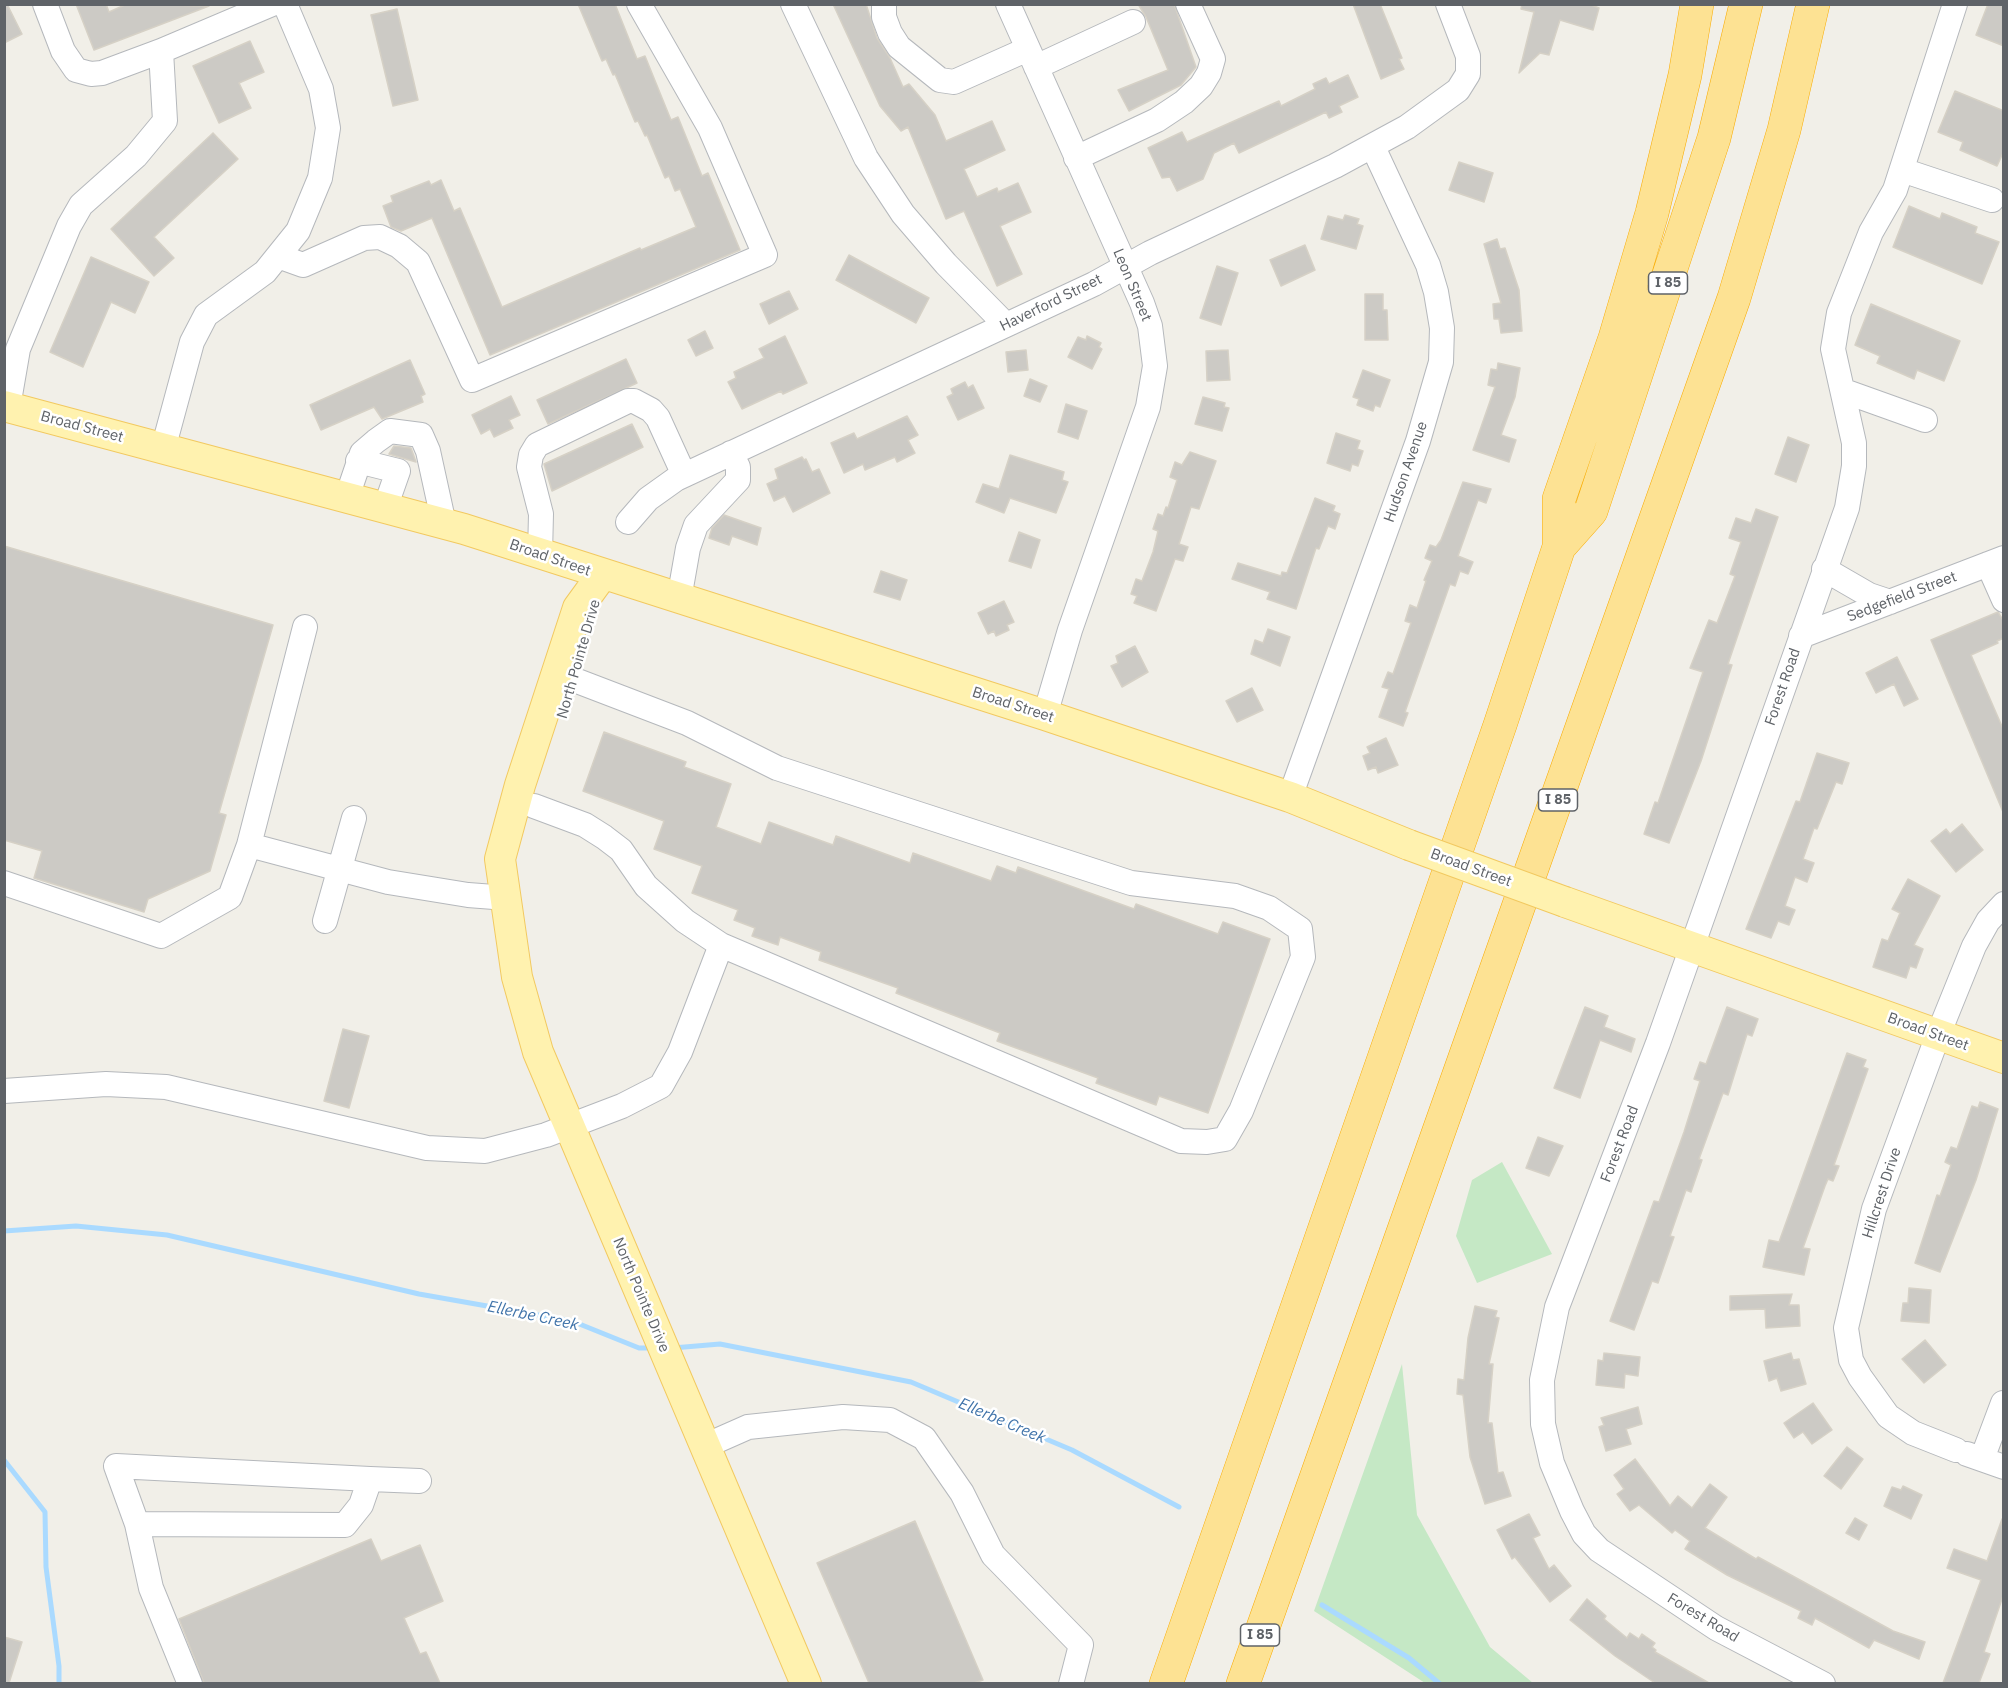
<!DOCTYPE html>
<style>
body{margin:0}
#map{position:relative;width:2008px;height:1688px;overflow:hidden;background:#f1efe8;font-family:"IBM Plex Sans",sans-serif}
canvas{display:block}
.frame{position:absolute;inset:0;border:6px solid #5f6368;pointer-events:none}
</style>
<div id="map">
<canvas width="2008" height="1688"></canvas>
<div class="frame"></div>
</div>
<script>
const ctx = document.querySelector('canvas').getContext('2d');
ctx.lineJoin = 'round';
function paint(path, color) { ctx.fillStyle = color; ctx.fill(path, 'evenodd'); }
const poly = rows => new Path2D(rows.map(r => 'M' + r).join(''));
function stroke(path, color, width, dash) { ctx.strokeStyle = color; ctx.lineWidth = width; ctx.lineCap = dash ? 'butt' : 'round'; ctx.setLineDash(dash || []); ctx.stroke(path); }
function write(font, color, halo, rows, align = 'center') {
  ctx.font = font + ' "IBM Plex Sans",sans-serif'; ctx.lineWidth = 5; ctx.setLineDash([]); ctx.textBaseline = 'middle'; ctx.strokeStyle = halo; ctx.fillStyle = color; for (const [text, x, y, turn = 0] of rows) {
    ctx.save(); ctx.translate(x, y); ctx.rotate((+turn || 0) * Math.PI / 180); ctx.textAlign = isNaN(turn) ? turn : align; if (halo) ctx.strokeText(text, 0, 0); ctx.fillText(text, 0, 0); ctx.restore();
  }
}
paint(poly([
 [1502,1162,1552,1254,1477,1283,1456,1236,1472,1180],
 [1402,1364,1417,1515,1490,1647,1533,1683,1425,1683,1314,1611]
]), '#c5e8c5');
stroke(poly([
 [4,1231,76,1226,167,1235,419,1294,572,1321,639,1348,654,1348],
 [673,1348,720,1344,911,1382,1072,1450,1179,1507],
 [4,1460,45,1512,46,1567,59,1666,59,1684],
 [1322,1605,1409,1658,1440,1684]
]), '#aadaff', 5);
const building = poly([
 [4,4,7,4,22,34,4,43,4,4],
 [76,4,106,4,109,12,127,4,209,6,94,50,76,4],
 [578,4,615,4,637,59,645,56,671,120,678,117,702,176,708,173,740,250,490,355,432,218,401,231,391,227,383,206,393,202,391,196,429,181,431,185,441,180,454,211,460,208,502,307,640,248,641,250,696,227,680,189,675,191,669,176,665,178,647,135,645,136,638,121,635,122,615,74,613,75,606,59,602,61,578,4],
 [833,4,866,4,877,38,890,58,903,87,909,84,935,115,946,141,992,121,1005,150,964,169,977,197,997,188,998,192,1018,183,1031,212,1000,226,1022,274,997,286,964,211,946,219,908,127,901,131,880,106,833,4],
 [1138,4,1174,4,1196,67,1181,85,1129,111,1118,90,1168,70,1146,17,1138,4],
 [1353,4,1380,4,1402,58,1399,59,1404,69,1381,79,1353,4],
 [1522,4,1589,4,1599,8,1593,30,1560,20,1549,55,1540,53,1519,73,1534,12,1521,9,1522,4],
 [1988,4,2004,4,2004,46,1976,35,1988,4],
 [397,9,418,100,393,106,371,15,397,9],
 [250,41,264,72,239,83,251,108,219,123,193,66,250,41],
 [1348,75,1358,97,1339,106,1342,112,1329,118,1326,112,1239,153,1234,143,1214,153,1203,179,1177,191,1170,177,1162,178,1148,148,1182,132,1187,142,1279,101,1281,106,1315,89,1313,84,1326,78,1329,84,1348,75],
 [1955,91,2004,111,2004,151,1997,166,1960,150,1963,142,1938,132,1955,91],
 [213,133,238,159,154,237,174,258,154,276,111,229,213,133],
 [1459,162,1493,173,1484,202,1449,190,1459,162],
 [1909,206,1940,219,1942,213,1977,227,1975,233,1999,242,1982,284,1893,247,1909,206],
 [1345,215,1359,219,1357,224,1363,226,1356,249,1321,239,1328,216,1343,220,1345,215],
 [1497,239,1500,249,1505,248,1519,290,1522,331,1501,333,1499,319,1494,319,1493,304,1501,303,1484,244,1497,239],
 [1305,245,1315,270,1281,286,1270,260,1305,245],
 [849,255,929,298,916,323,836,280,849,255],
 [91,257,149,282,135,313,111,302,83,367,50,352,91,257],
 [1217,266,1238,273,1221,325,1200,318,1217,266],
 [789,291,798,309,769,324,760,304,789,291],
 [1365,294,1383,294,1383,310,1387,310,1388,340,1365,340,1365,294],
 [1871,304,1960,341,1944,381,1917,370,1914,379,1877,363,1880,356,1855,345,1871,304],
 [705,331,713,348,696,356,688,340,705,331],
 [785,336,807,383,783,394,781,391,742,409,728,382,736,378,734,372,764,358,759,349,785,336],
 [1087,336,1101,343,1099,347,1102,349,1092,369,1068,357,1078,337,1086,340,1087,336],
 [1026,350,1028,370,1008,372,1006,352,1026,350],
 [1228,350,1230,380,1207,381,1206,351,1228,350],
 [626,359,637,383,548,424,537,400,626,359],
 [410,360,425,394,421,396,423,402,382,419,374,407,321,430,310,405,410,360],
 [1498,363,1520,368,1515,397,1501,435,1516,440,1509,462,1473,450,1495,387,1488,385,1491,369,1497,370,1498,363],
 [1363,370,1390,380,1380,407,1375,405,1373,411,1357,405,1359,399,1353,397,1363,370],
 [1030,379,1047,386,1040,402,1024,396,1030,379],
 [965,382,968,388,973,385,984,408,958,420,947,397,953,394,951,389,965,382],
 [511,396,520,415,509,420,513,428,494,437,490,429,481,434,472,415,511,396],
 [1203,397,1225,403,1224,407,1229,408,1222,431,1195,424,1203,397],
 [1066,404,1087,411,1078,439,1058,432,1066,404],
 [907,416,918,435,908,440,915,453,897,462,895,457,865,470,863,464,844,473,831,443,854,433,857,439,907,416],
 [632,424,643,447,552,491,544,464,632,424],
 [1336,433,1360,441,1357,449,1363,451,1358,466,1352,464,1350,471,1327,463,1336,433],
 [1788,437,1809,445,1796,482,1775,474,1788,437],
 [394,446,411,448,416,462,389,454,394,446],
 [1190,452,1216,461,1199,509,1191,507,1179,544,1188,547,1183,561,1175,559,1156,611,1134,603,1137,596,1131,594,1136,579,1142,581,1153,552,1158,531,1153,529,1158,514,1163,516,1166,507,1168,508,1177,480,1170,477,1175,462,1182,465,1190,452],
 [1010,455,1064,472,1062,480,1068,482,1056,513,1010,498,1004,513,976,502,983,484,999,489,1010,455],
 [802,457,804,460,806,459,812,472,819,469,830,493,793,512,785,496,774,501,767,484,778,479,775,469,802,457],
 [1463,482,1491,489,1486,503,1478,500,1469,525,1458,556,1473,562,1468,574,1460,571,1455,586,1450,584,1405,712,1408,713,1403,726,1379,717,1389,689,1382,687,1388,672,1393,674,1411,623,1405,621,1410,605,1417,608,1426,581,1424,580,1432,561,1425,558,1430,545,1436,547,1441,540,1463,482],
 [1315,498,1335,506,1333,511,1340,514,1335,529,1328,526,1319,549,1316,548,1296,609,1267,599,1270,592,1232,579,1238,563,1281,576,1282,572,1287,573,1315,498],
 [1756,509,1778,517,1728,664,1732,665,1701,761,1669,843,1644,834,1655,802,1658,803,1703,672,1690,668,1709,620,1717,623,1735,576,1730,574,1741,542,1729,538,1736,518,1751,523,1756,509],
 [724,515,761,528,757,545,732,536,729,545,709,538,712,528,724,515],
 [1019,532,1040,540,1031,568,1009,561,1019,532],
 [4,546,273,625,219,813,226,815,210,871,148,899,144,912,34,878,42,851,4,840,4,546],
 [881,571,907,580,900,600,874,592,881,571],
 [1004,601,1014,622,1007,625,1009,630,996,636,994,631,988,634,978,613,1004,601],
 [1998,612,2004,622,2004,638,1997,641,1998,643,1971,655,2004,731,2003,812,1931,640,1998,612],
 [1268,629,1290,637,1280,666,1251,654,1255,640,1263,643,1268,629],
 [1135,646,1148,672,1122,687,1111,666,1118,663,1116,656,1135,646],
 [1897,657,1918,699,1904,706,1894,684,1876,693,1866,673,1897,657],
 [1252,688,1263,710,1237,722,1226,701,1252,688],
 [604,732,686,762,684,767,731,784,716,827,761,844,769,822,833,845,836,836,910,863,913,853,991,881,997,866,1016,873,1018,867,1134,909,1136,904,1218,934,1223,922,1270,939,1208,1113,1159,1096,1156,1105,1096,1083,1098,1078,997,1041,1000,1033,896,993,898,988,819,960,821,952,780,937,778,945,752,936,755,928,734,920,738,910,692,893,702,866,654,849,664,821,583,791,604,732],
 [1386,738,1398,765,1378,773,1376,767,1368,770,1363,756,1370,753,1367,747,1386,738],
 [1817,753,1849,763,1842,784,1836,782,1817,829,1814,828,1803,859,1814,863,1807,882,1795,877,1785,906,1795,910,1789,925,1778,921,1771,938,1746,929,1796,801,1800,802,1817,753],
 [1962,824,1983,850,1956,872,1931,841,1946,829,1950,834,1962,824],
 [1908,879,1940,896,1914,945,1923,949,1916,968,1910,966,1906,978,1873,967,1882,939,1888,941,1900,913,1892,909,1908,879],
 [1585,1007,1608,1016,1604,1027,1635,1039,1631,1052,1600,1040,1580,1098,1554,1088,1585,1007],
 [1727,1007,1758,1019,1752,1036,1747,1034,1728,1095,1723,1093,1699,1159,1702,1160,1691,1192,1686,1190,1670,1236,1674,1237,1658,1283,1652,1281,1634,1330,1610,1321,1654,1201,1659,1202,1684,1132,1700,1081,1694,1079,1700,1062,1706,1064,1727,1007],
 [343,1029,369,1036,349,1108,324,1101,343,1029],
 [1847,1053,1866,1060,1863,1067,1868,1069,1834,1165,1839,1166,1833,1181,1828,1179,1825,1186,1803,1248,1810,1249,1804,1275,1763,1267,1769,1240,1779,1242,1847,1053],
 [1980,1102,1998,1109,1976,1180,1940,1272,1915,1263,1937,1195,1940,1196,1951,1165,1945,1162,1951,1147,1957,1149,1972,1106,1978,1108,1980,1102],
 [1538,1137,1563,1146,1549,1176,1526,1168,1538,1137],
 [1909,1288,1931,1290,1929,1323,1901,1321,1903,1303,1908,1303,1909,1288],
 [1792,1294,1789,1305,1799,1305,1800,1326,1766,1328,1765,1309,1730,1310,1730,1296,1792,1294],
 [1475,1306,1497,1311,1495,1317,1499,1318,1489,1364,1493,1364,1488,1423,1492,1423,1498,1473,1503,1472,1511,1496,1485,1504,1470,1457,1463,1395,1457,1394,1458,1379,1464,1380,1468,1338,1475,1306],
 [1925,1340,1946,1365,1924,1383,1902,1359,1925,1340],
 [1604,1353,1640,1357,1638,1376,1625,1374,1624,1388,1596,1385,1598,1360,1603,1361,1604,1353],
 [1791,1353,1793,1360,1799,1359,1806,1384,1781,1391,1777,1378,1769,1381,1764,1361,1791,1353],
 [1813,1403,1832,1430,1812,1444,1803,1432,1794,1438,1784,1423,1813,1403],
 [1638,1407,1642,1424,1626,1429,1631,1444,1606,1451,1599,1427,1604,1425,1601,1418,1638,1407],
 [1847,1447,1863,1459,1841,1489,1824,1476,1847,1447],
 [1635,1459,1670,1506,1678,1496,1692,1508,1710,1484,1727,1497,1705,1528,1756,1559,1758,1557,1893,1631,1925,1642,1919,1659,1874,1640,1869,1648,1815,1618,1812,1625,1798,1618,1801,1611,1727,1575,1685,1549,1690,1541,1675,1530,1672,1533,1639,1505,1630,1511,1617,1494,1624,1489,1614,1475,1635,1459],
 [1903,1486,1922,1495,1911,1519,1884,1506,1892,1487,1901,1490,1903,1486],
 [1529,1514,1540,1535,1533,1538,1549,1569,1554,1565,1571,1586,1550,1602,1515,1557,1512,1559,1497,1530,1529,1514],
 [1855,1518,1867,1525,1859,1540,1846,1533,1855,1518],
 [2002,1519,2004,1593,1984,1652,1990,1654,1979,1683,1943,1683,1981,1580,1947,1568,1954,1549,1987,1561,2002,1519],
 [915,1521,983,1680,974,1683,869,1683,817,1563,915,1521],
 [371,1539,381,1561,420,1545,443,1601,404,1618,420,1654,426,1652,440,1683,204,1683,179,1619,371,1539],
 [1587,1599,1606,1616,1604,1619,1627,1638,1630,1633,1639,1639,1642,1634,1655,1643,1652,1647,1656,1650,1655,1652,1709,1683,1655,1683,1615,1656,1570,1620,1587,1599],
 [4,1637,22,1642,9,1683,4,1683,4,1637]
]);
paint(building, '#cccac5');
stroke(building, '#d6d1c6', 1.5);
const minor = poly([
 [45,4,63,51,76,70,91,74,102,73,161,51],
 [793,4,866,158,903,214,946,264,1006,325],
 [884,4,884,17,890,33,899,47,940,80,954,82,1028,49],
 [1008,4,1142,303,1150,326,1155,366,1148,407,1070,630,1045,715],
 [1036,67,1133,22],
 [1076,158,1157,120,1184,102,1201,86,1209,73,1213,59,1188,4],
 [1902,170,1992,200],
 [278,256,303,265,364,238,380,237,399,246,418,262,472,380,765,255,710,128,639,4],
 [1844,391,1925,420],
 [8,407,18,349,69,226,81,205,136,156,165,121,161,51,272,4],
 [163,449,192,342,206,315,265,272,298,231,320,178,328,128,321,89,285,4],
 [358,461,398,471,385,508],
 [347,497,362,453,376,441,390,431,421,435,428,451,444,524],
 [628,522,648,499,676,479,1094,284,1150,253,1335,166,1407,127,1458,90,1468,74,1468,56,1448,4],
 [540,554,541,514,529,467,531,455,537,445,628,401,634,401,651,410,658,418,684,475],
 [1988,564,2004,600],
 [1824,569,1869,595,1890,602],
 [679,599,688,548,696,525,738,480,738,467,731,453],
 [1801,636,2004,558],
 [1290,797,1418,441,1441,362,1442,328,1436,292,1428,265,1373,147],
 [534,806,585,825,604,837,621,850,646,886,685,921,721,945,1181,1141,1207,1142,1225,1139,1241,1111,1303,957,1300,929,1269,908,1235,896,1131,883,777,768,687,723,572,679],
 [249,845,388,882,468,895,507,898],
 [4,883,161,936,230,897,249,845,305,627],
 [325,921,354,818],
 [4,1091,106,1084,166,1087,427,1148,485,1151,546,1135,622,1106,661,1086,680,1052,721,945],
 [705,1446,748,1427,843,1417,890,1420,924,1438,962,1493,993,1555,1081,1645,1071,1684],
 [1956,1450,1913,1433,1888,1416,1860,1377,1851,1360,1846,1328,1874,1209,1938,1035,1974,946,1988,921,2004,904],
 [1967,1454,2004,1467],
 [1982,1459,2003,1403],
 [370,1479,361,1505,345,1525,137,1524,116,1466,370,1479,419,1481],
 [137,1524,151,1588,190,1684],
 [1823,1684,1716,1628,1599,1550,1584,1534,1572,1511,1552,1463,1543,1424,1542,1380,1557,1307,1658,1043,1847,508,1854,466,1854,443,1833,349,1839,313,1871,232,1895,190,1955,4]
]);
const major = poly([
 [4,406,464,529,1045,715,1290,797,1409,845],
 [602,575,578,608,520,785,500,859,517,977,538,1052,806,1684],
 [1565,902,2004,1058]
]);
const highway = poly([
 [1559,547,1591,511,1714,138,1746,4],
 [1166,1684,1500,725,1559,547,1559,499,1615,338,1652,213,1685,75,1697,4],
 [1243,1684,1734,298,1784,130,1813,4]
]);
stroke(minor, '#b5b8bc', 26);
stroke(major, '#f2c960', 32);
stroke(highway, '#f9ab00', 34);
stroke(minor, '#fff', 24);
stroke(major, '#fff2af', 30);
stroke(highway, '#fde293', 33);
const majorBridge = poly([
 [1409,845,1565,902]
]);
stroke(majorBridge, '#f2c960', 32, []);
stroke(majorBridge, '#fff2af', 30);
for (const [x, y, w] of [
 [1668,283,39],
 [1558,800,39],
 [1260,1635,39]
]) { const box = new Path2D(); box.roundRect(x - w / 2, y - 11, w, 22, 4.5); ctx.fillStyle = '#fff'; ctx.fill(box); stroke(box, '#5f6368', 1.5); }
write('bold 14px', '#5f6368', null, [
 ["I 85",1668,283],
 ["I 85",1558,800],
 ["I 85",1260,1635]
]);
write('15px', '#5f6368', '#fff', [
 ["Leon Street",1132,285,67],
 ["Haverford Street",1051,303,-26],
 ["Broad Street",82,427,15],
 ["Hudson Avenue",1406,472,-71],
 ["Broad Street",550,558,19],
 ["Sedgefield Street",1902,597,-21],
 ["North Pointe Drive",579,659,-74],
 ["Forest Road",1783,687,-71],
 ["Broad Street",1013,705,18],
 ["Broad Street",1471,868,20],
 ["Broad Street",1928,1032,20],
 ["Forest Road",1620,1144,-69],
 ["Hillcrest Drive",1882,1193,-72],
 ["North Pointe Drive",641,1295,67],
 ["Forest Road",1703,1618,31]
]);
write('italic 16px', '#4174aa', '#fff', [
 ["Ellerbe Creek",533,1316,12],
 ["Ellerbe Creek",1002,1421,23]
]);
</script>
